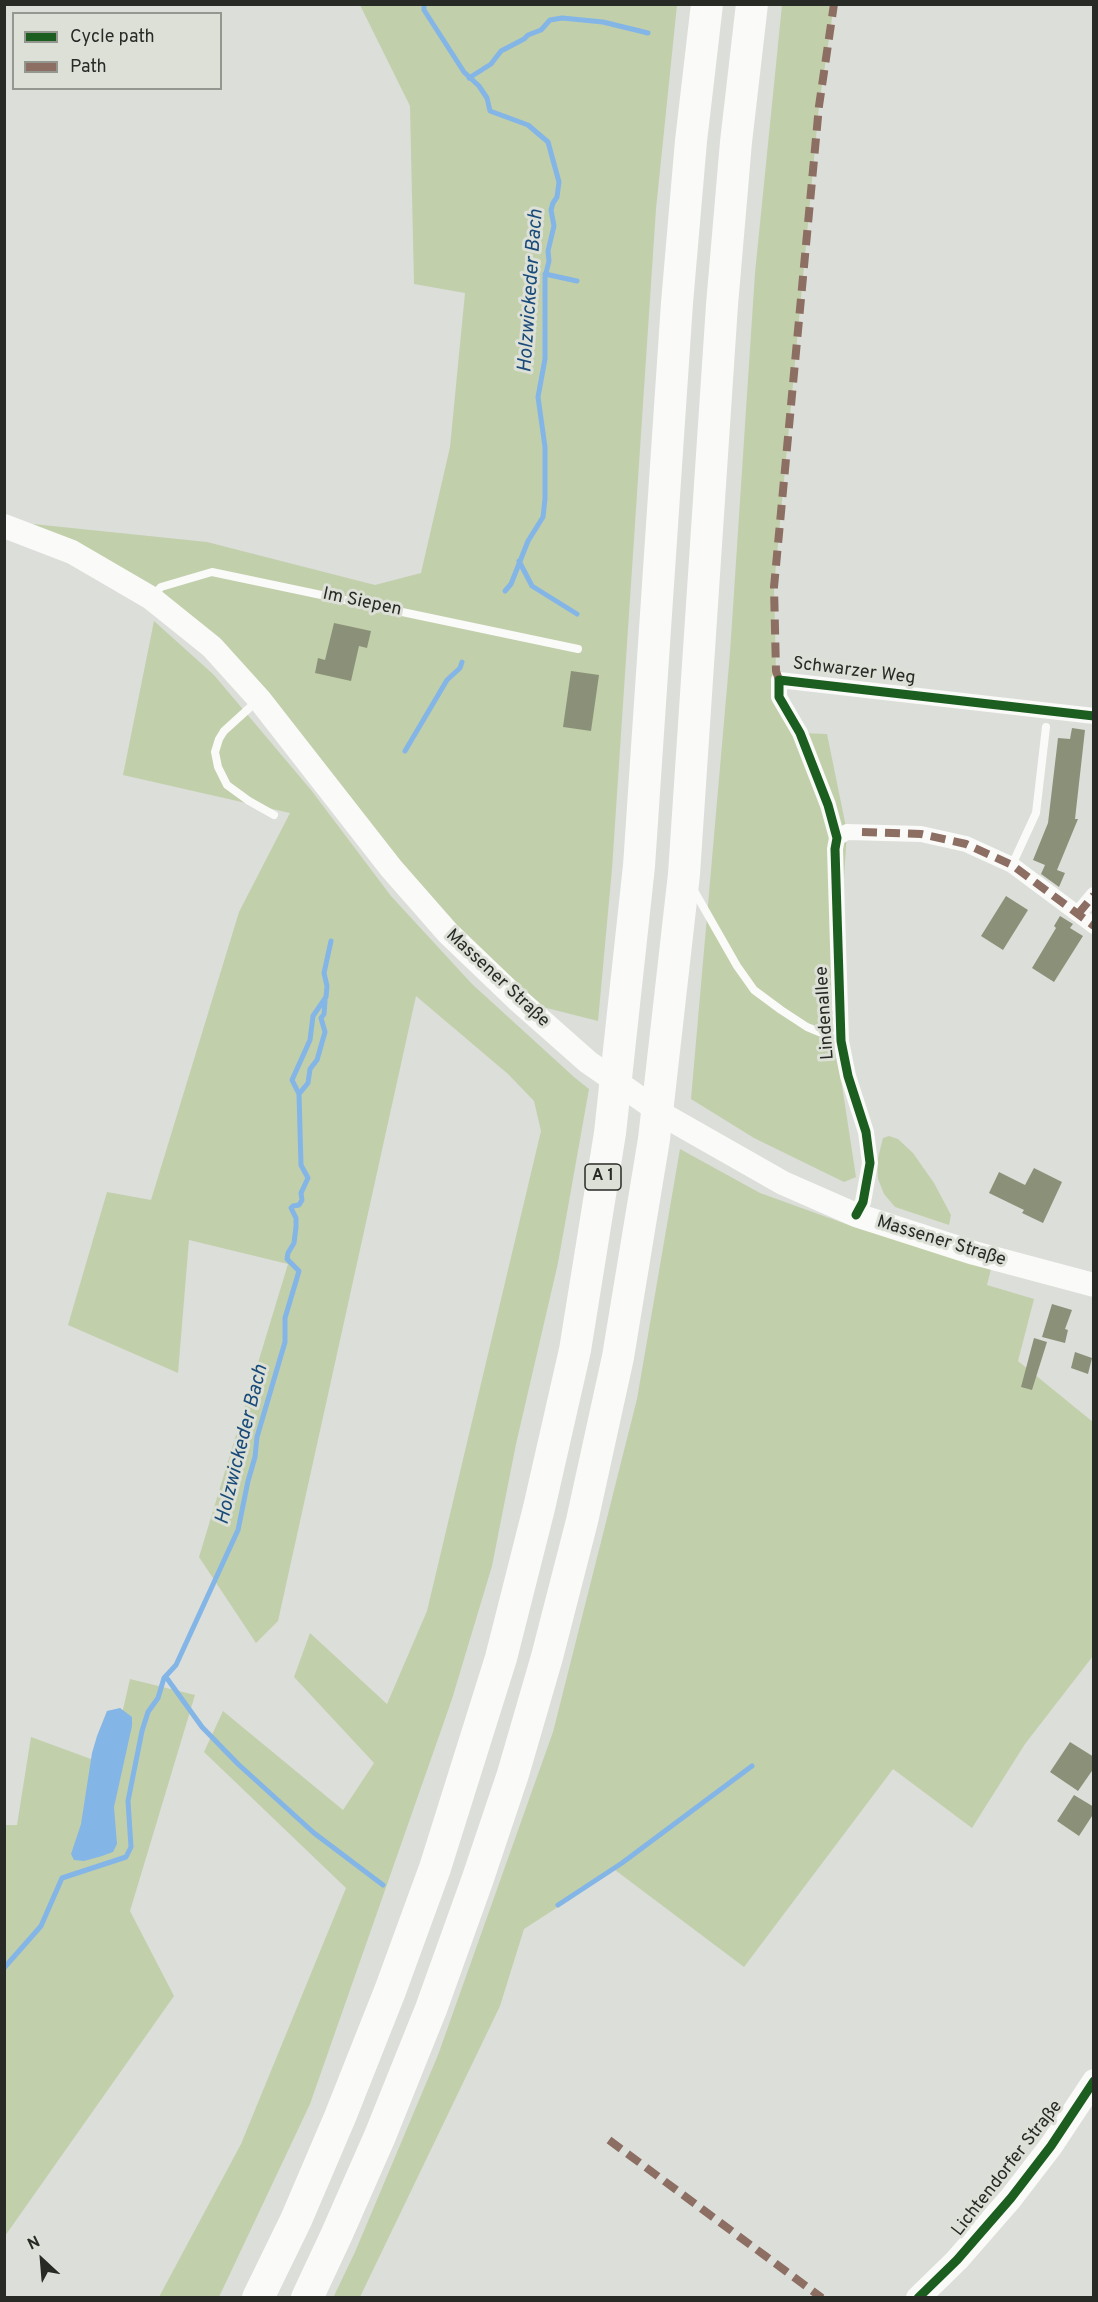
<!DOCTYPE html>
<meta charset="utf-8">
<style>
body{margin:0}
#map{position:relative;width:1098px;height:2302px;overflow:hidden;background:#dcded9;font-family:Overpass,sans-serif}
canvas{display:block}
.frame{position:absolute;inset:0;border:6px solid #282a26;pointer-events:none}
.legend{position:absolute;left:12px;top:12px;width:210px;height:78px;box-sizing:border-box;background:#dce0d7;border:2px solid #949790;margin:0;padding:8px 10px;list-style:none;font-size:18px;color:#282a26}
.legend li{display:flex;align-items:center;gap:12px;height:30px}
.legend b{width:30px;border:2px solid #949790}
.north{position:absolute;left:12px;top:2230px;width:60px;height:60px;-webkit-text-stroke:4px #dce0d7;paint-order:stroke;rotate:334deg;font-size:16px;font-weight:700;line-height:24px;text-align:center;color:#282a26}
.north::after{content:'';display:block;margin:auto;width:21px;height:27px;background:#282a26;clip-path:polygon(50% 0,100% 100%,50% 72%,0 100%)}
</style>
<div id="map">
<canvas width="1098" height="2302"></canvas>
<div class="frame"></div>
<ul class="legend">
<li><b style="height:8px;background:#1b5e20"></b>Cycle path</li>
<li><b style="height:8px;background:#8d6e63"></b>Path</li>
</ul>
<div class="north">N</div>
</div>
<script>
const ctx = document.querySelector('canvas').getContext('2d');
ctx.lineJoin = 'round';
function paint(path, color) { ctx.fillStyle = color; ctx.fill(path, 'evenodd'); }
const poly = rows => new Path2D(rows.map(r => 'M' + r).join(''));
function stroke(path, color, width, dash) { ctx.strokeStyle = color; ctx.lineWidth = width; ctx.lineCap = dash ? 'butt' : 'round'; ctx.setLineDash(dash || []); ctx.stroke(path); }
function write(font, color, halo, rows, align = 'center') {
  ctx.font = font + ' Overpass,sans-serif'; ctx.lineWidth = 6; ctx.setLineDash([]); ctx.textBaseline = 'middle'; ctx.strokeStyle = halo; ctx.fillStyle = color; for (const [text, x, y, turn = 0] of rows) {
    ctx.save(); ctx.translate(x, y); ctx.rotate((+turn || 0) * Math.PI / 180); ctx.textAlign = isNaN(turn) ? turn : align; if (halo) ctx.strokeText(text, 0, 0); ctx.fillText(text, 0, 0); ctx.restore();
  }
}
paint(poly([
 [360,5,677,5,656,209,612,869,598,1021,519,1001,212,647,4,521,207,542,375,585,421,573,450,447,465,293,414,284,410,106],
 [782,5,834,5,819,106,774,587,776,671,800,733,827,734,847,832,834,1033,856,1177,844,1182,754,1138,691,1099,730,653,755,273],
 [154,621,214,675,311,790,391,896,472,984,574,1077,589,1089,558,1263,516,1444,492,1566,452,1699,310,2104,219,2297,159,2297,241,2144,346,1888,204,1752,223,1711,343,1810,374,1763,294,1677,310,1633,387,1704,427,1611,541,1131,534,1101,508,1074,416,996,278,1621,256,1643,199,1557,288,1264,189,1240,178,1373,68,1325,107,1192,151,1200,239,912,290,813,123,775],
 [889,1136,898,1139,913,1153,934,1183,951,1215,949,1225,895,1207,884,1194,878,1179,877,1162,883,1138],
 [680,1149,760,1193,857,1228,991,1269,987,1285,1034,1299,1018,1361,1093,1422,1093,1656,1025,1744,972,1828,893,1769,744,1967,615,1870,524,1929,500,2006,360,2297,333,2298,355,2252,438,2055,553,1732,637,1399],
 [130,1679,195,1695,130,1911,174,1996,5,2236,5,1825,17,1825,31,1737,110,1766]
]), '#c2cfab');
paint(poly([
 [120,1708,132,1717,132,1726,114,1807,117,1844,113,1852,102,1856,84,1861,74,1860,71,1854,81,1824,92,1753,97,1736,107,1711]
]), '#84b5e7');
stroke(poly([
 [424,4,424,10,464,72,479,86,487,98,490,111,528,125,548,142,559,182,557,197,553,203,551,210,554,226,548,251,549,261,545,277,545,359,538,397,545,447,545,499,543,517,528,541,511,584,505,591],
 [469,78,491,64,501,51,524,39,528,35,541,30,550,20,562,18,603,22,648,33],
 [545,274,577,281],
 [519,561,532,586,577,614],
 [405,751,447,680,460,668,462,662],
 [299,1094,308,1083,310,1069,317,1060,325,1032,321,1018,324,1014,325,1001],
 [166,1677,202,1727,238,1764,314,1833,383,1885],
 [558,1905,622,1863,752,1766],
 [4,1968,41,1926,62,1878,126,1857,131,1847,128,1801,142,1731,148,1712,158,1698,164,1678,176,1665,238,1530,248,1481,255,1457,257,1437,285,1342,285,1318,299,1271,287,1259,288,1253,294,1243,296,1227,296,1218,291,1208,293,1206,299,1205,302,1200,301,1193,308,1178,301,1165,299,1094,292,1080,310,1040,313,1016,326,997,327,986,324,973,331,941]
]), '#84b5e7', 5);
paint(poly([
 [334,623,371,631,367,648,359,646,351,681,315,673,318,658,325,660],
 [571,671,599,675,591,731,563,727],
 [1072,728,1085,730,1075,819,1078,819,1057,870,1065,873,1059,887,1041,874,1045,865,1033,860,1048,823,1058,738,1070,739],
 [1006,896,1028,910,1003,950,981,936],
 [1060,916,1073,924,1070,928,1083,936,1054,982,1032,968,1056,928,1054,926],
 [1034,1168,1062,1182,1043,1223,1022,1213,1024,1210,989,1193,999,1172,1025,1185],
 [1052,1304,1072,1310,1065,1329,1068,1330,1065,1343,1042,1337],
 [1034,1338,1047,1342,1032,1390,1021,1387],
 [1075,1352,1092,1358,1088,1374,1071,1368],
 [1070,1742,1094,1757,1094,1768,1078,1791,1050,1772],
 [1074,1795,1094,1807,1094,1813,1079,1836,1057,1821]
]), '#8b9179');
stroke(poly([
 [152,597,161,587,212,572,578,649],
 [257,701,224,731,219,739,215,752,218,767,227,785,249,801,274,815],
 [1012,865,1036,813,1046,727],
 [692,887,737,966,754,990,781,1010,807,1027,841,1041]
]), '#fafaf9', 8);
stroke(poly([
 [837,838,847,832,921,834,966,844,1012,865,1094,926],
 [1078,914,1094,895],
 [856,1215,863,1202,870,1163,866,1132,848,1076,841,1041,835,849,837,838,828,805,800,733,779,697,779,680,1094,716]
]), '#fafaf9', 16);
stroke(poly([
 [4,526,72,552,151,598,212,647,259,699,391,868,448,933,519,1001,588,1062,667,1117,783,1183,856,1215,974,1253,1094,1285],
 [918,2298,957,2260,1011,2198,1051,2146,1094,2081]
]), '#fafaf9', 24);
stroke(poly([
 [258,2298,296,2220,340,2117,390,1991,435,1868,501,1658,539,1508,575,1350,610,1133,639,866,677,303,691,141,707,4],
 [307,2298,336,2236,380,2136,431,2009,477,1881,513,1774,547,1657,582,1521,618,1357,654,1139,684,874,722,305,736,142,752,4]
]), '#fafaf9', 32);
stroke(poly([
 [779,680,776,671,774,587,819,106,834,4],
 [862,832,921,834,966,844,1012,865,1094,926],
 [1078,914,1094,895],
 [609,2140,822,2298]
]), '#8d6e63', 8, [15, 8]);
stroke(poly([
 [856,1215,863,1202,870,1163,866,1132,848,1076,841,1041,835,849,837,838,828,805,800,733,779,697,779,680,1094,716],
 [918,2298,957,2260,1011,2198,1051,2146,1094,2081]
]), '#1b5e20', 9);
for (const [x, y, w] of [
 [603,1177,36]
]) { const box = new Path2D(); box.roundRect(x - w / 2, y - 13, w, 26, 4.5); ctx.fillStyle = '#dce0d7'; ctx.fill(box); stroke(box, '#282a26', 1.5); }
write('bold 16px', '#282a26', null, [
 ["A 1",603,1177]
]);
write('18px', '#282a26', '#dce0d7', [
 ["Im Siepen",362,603,12],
 ["Schwarzer Weg",854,672,7],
 ["Massener Straße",497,979,43],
 ["Lindenallee",826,1013,-94],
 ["Massener Straße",941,1242,17],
 ["Lichtendorfer Straße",1008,2169,-52]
]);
write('italic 20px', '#194a79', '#dce0d7', [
 ["Holzwickeder Bach",532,291,-86],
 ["Holzwickeder Bach",243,1445,-76]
]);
</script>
